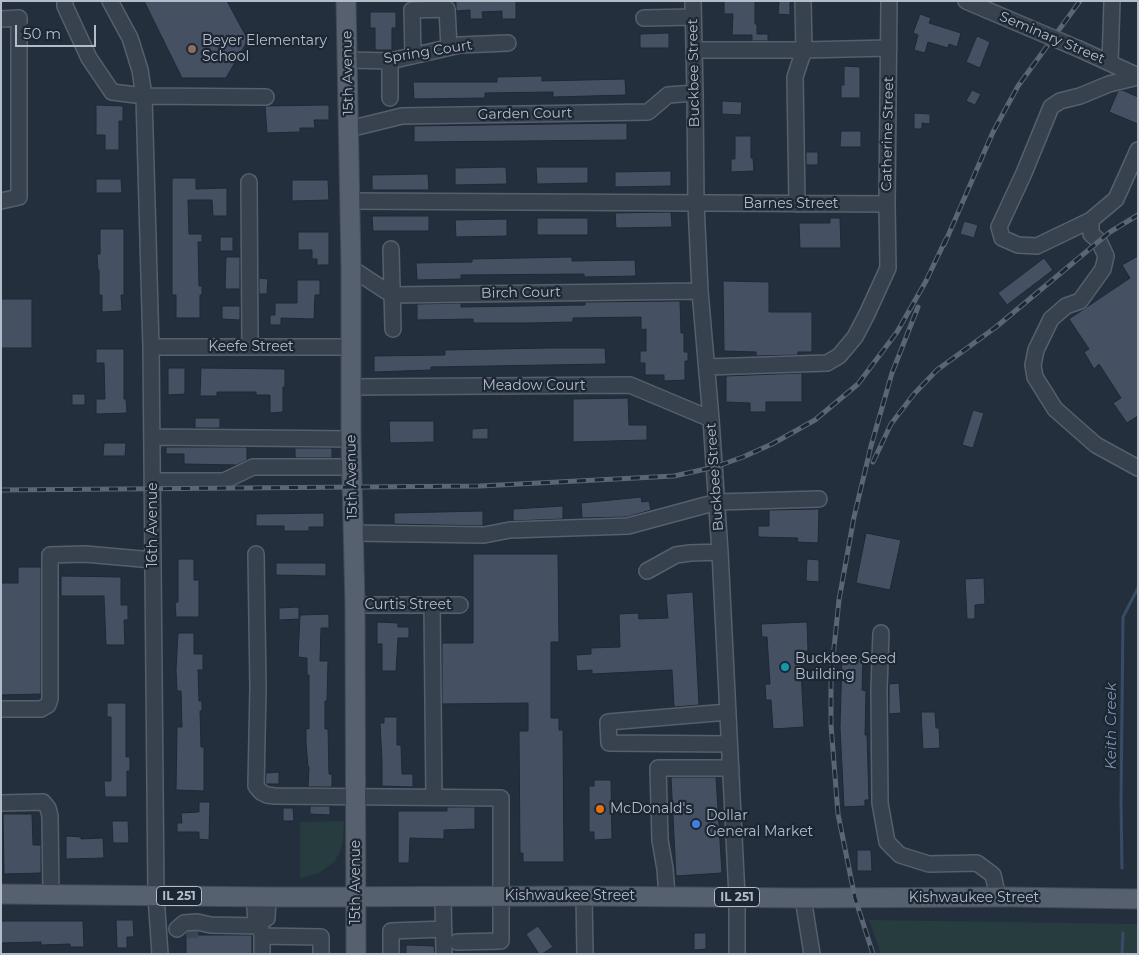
<!DOCTYPE html>
<style>
body{margin:0}
#map{position:relative;width:1139px;height:955px;overflow:hidden;background:#242f3e;font-family:Montserrat,sans-serif}
canvas{display:block}
.frame{position:absolute;inset:0;border:2px solid #b4bcc9;pointer-events:none}
.scale{position:absolute;left:15px;top:25px;width:81px;height:22px;box-sizing:border-box;border:2px solid #b4bcc9;border-top:0;padding-left:6px;font-size:15px;line-height:18px;white-space:nowrap;color:#b4bcc9;-webkit-text-stroke:4px #1d2633;paint-order:stroke}
</style>
<div id="map">
<canvas width="1139" height="955"></canvas>
<div class="frame"></div>
<div class="scale">50 m</div>
</div>
<script>
const ctx = document.querySelector('canvas').getContext('2d');
ctx.lineJoin = 'round';
function paint(path, color) { ctx.fillStyle = color; ctx.fill(path, 'evenodd'); }
const poly = rows => new Path2D(rows.map(r => 'M' + r).join(''));
function stroke(path, color, width, dash) { ctx.strokeStyle = color; ctx.lineWidth = width; ctx.lineCap = dash ? 'butt' : 'round'; ctx.setLineDash(dash || []); ctx.stroke(path); }
function write(font, color, halo, rows, align = 'center') {
  ctx.font = font + ' Montserrat,sans-serif'; ctx.lineWidth = 4.5; ctx.setLineDash([]); ctx.textBaseline = 'middle'; ctx.strokeStyle = halo; ctx.fillStyle = color; for (const [text, x, y, turn = 0] of rows) {
    ctx.save(); ctx.translate(x, y); ctx.rotate((+turn || 0) * Math.PI / 180); ctx.textAlign = isNaN(turn) ? turn : align; if (halo) ctx.strokeText(text, 0, 0); ctx.fillText(text, 0, 0); ctx.restore();
  }
}
paint(poly([
 [344,821,343,841,340,852,334,862,319,873,300,878,300,822],
 [869,920,1138,924,1138,954,881,954]
]), '#263c3f');
stroke(poly([
 [1122,868,1121,802,1123,617,1138,588],
 [1122,954,1123,933]
]), '#394c67', 3);
const building = poly([
 [144,1,227,1,248,40,226,78,182,78,144,1],
 [456,1,516,1,516,19,502,19,502,11,482,12,483,19,470,19,470,10,456,11,456,1],
 [724,1,755,1,755,24,757,24,757,34,768,34,768,41,752,41,752,35,732,35,733,14,724,14,724,1],
 [779,1,790,1,790,15,778,14,779,1],
 [370,12,396,12,396,28,392,28,392,50,375,50,375,28,370,28,370,12],
 [920,14,931,18,929,23,961,33,957,47,949,44,948,48,928,42,925,53,914,50,918,35,913,33,920,14],
 [669,33,669,48,640,48,640,34,669,33],
 [977,36,990,42,980,68,966,62,977,36],
 [844,66,860,67,860,98,841,98,841,85,844,85,844,66],
 [542,76,542,81,625,79,626,95,553,97,553,92,485,93,485,98,414,99,413,82,497,82,497,77,542,76],
 [972,90,981,94,975,105,966,101,972,90],
 [1122,90,1138,97,1138,124,1109,112,1118,91,1122,90],
 [722,101,742,102,741,115,722,114,722,101],
 [96,105,123,106,123,121,119,121,119,150,105,150,105,135,96,135,96,105],
 [329,105,329,120,314,120,315,128,300,128,300,132,267,133,265,106,329,105],
 [914,113,930,114,930,124,922,123,922,129,914,129,914,113],
 [627,123,627,140,414,142,414,126,627,123],
 [841,131,861,131,861,147,840,147,841,131],
 [735,136,751,136,751,158,753,158,754,171,731,172,731,159,735,159,735,136],
 [806,152,818,152,818,165,806,165,806,152],
 [506,167,507,184,455,185,455,168,506,167],
 [536,167,588,167,588,183,537,184,536,167],
 [671,171,671,186,615,187,615,172,671,171],
 [428,174,429,190,372,190,372,175,428,174],
 [172,178,196,178,196,189,227,188,227,216,213,216,212,200,188,200,189,234,202,234,202,242,198,242,199,286,202,286,202,295,200,295,200,318,176,318,176,295,172,295,172,178],
 [96,179,121,179,122,193,96,193,96,179],
 [292,180,328,180,329,200,292,201,292,180],
 [671,212,672,227,616,228,615,213,671,212],
 [372,216,429,216,429,231,373,231,372,216],
 [537,218,588,218,588,235,537,235,537,218],
 [830,218,840,218,841,248,800,248,799,223,830,223,830,218],
 [507,219,507,236,456,237,455,220,507,219],
 [964,221,978,225,974,238,960,234,964,221],
 [100,229,124,229,124,295,121,295,122,311,102,312,102,295,99,295,99,270,98,270,97,254,100,254,100,229],
 [298,232,329,232,329,265,317,265,317,259,312,259,312,250,298,250,298,232],
 [220,237,233,237,233,251,220,251,220,237],
 [1138,256,1138,416,1127,423,1113,403,1121,398,1099,364,1094,369,1084,352,1089,349,1069,319,1130,278,1122,265,1138,256],
 [226,257,240,257,240,289,225,289,226,257],
 [572,257,572,261,635,260,636,276,584,277,584,274,461,275,461,279,417,280,416,263,472,262,472,259,572,257],
 [1044,258,1053,270,1007,305,998,293,1044,258],
 [259,278,268,279,267,294,259,294,259,278],
 [297,280,320,280,320,295,315,295,314,319,281,318,281,325,270,325,270,315,275,315,275,303,297,303,297,280],
 [723,281,769,282,769,312,812,312,812,352,798,352,798,355,756,356,756,352,724,351,723,281],
 [1,299,32,299,32,348,1,348,1,299],
 [680,301,681,333,684,333,684,352,688,352,688,361,685,361,685,380,664,381,664,375,645,375,645,363,640,363,640,351,646,351,646,329,641,330,641,317,573,318,573,322,529,323,473,323,473,319,417,320,417,304,461,303,461,307,585,305,585,302,680,301],
 [222,306,240,306,240,320,222,319,222,306],
 [548,348,605,348,606,364,431,367,431,370,374,372,374,356,445,355,445,350,548,348],
 [96,349,124,349,124,399,126,399,127,413,96,414,96,399,105,399,104,363,96,363,96,349],
 [168,368,185,368,185,394,168,395,168,368],
 [201,368,285,369,285,387,283,387,283,412,270,413,270,395,256,395,256,392,217,392,217,396,200,396,201,368],
 [802,373,802,402,766,402,766,412,750,412,750,403,726,402,726,376,802,373],
 [72,394,85,394,85,405,72,405,72,394],
 [628,398,629,425,647,425,647,440,573,442,573,399,628,398],
 [973,410,984,413,973,448,962,445,973,410],
 [195,418,220,418,220,428,195,428,195,418],
 [389,421,434,421,434,442,390,443,389,421],
 [488,428,488,439,472,439,472,429,488,428],
 [104,443,126,443,125,456,103,456,104,443],
 [166,447,247,447,247,460,237,465,184,464,184,454,166,454,166,447],
 [295,448,332,448,332,458,295,458,295,448],
 [641,497,642,502,649,501,651,510,627,517,582,518,581,503,641,497],
 [563,506,563,519,513,521,513,509,563,506],
 [819,509,818,543,797,542,798,538,758,537,758,526,769,526,769,510,819,509],
 [483,511,483,526,394,524,394,513,483,511],
 [324,513,324,527,309,527,309,531,284,531,284,526,256,526,256,514,324,513],
 [866,533,901,540,890,590,856,583,866,533],
 [473,554,558,554,559,642,551,642,551,718,559,718,559,730,563,730,564,862,523,862,523,853,520,853,519,731,528,731,528,703,442,704,442,643,473,643,473,554],
 [178,559,194,559,194,580,199,580,199,617,176,617,175,603,178,602,178,559],
 [807,559,819,560,819,582,806,581,807,559],
 [276,563,326,563,326,576,276,575,276,563],
 [18,567,41,567,41,694,1,695,1,583,18,583,18,567],
 [61,576,121,577,121,605,128,605,128,620,124,620,125,645,106,645,104,596,61,596,61,576],
 [984,578,985,604,975,605,975,619,967,619,965,579,984,578],
 [693,592,699,705,674,707,672,670,592,674,592,670,577,671,576,655,591,654,591,648,620,647,619,614,638,613,639,619,668,618,666,594,693,592],
 [299,607,299,619,279,620,279,608,299,607],
 [329,614,329,628,321,628,320,661,328,661,327,701,325,701,325,729,328,729,329,774,332,774,332,787,308,787,309,767,308,767,306,743,306,728,309,729,309,675,307,675,307,658,298,657,300,615,329,614],
 [377,622,398,623,398,627,409,627,409,638,398,638,396,671,382,671,382,644,377,644,377,622],
 [807,622,808,651,800,651,804,727,773,729,771,700,766,700,765,684,770,684,767,637,762,637,761,624,807,622],
 [178,633,194,633,194,654,203,654,203,670,198,670,199,701,202,701,202,711,200,711,201,747,204,747,204,791,176,790,177,727,182,727,181,691,177,691,176,670,178,633],
 [842,657,863,658,862,690,866,691,865,735,867,735,869,800,865,800,865,806,844,807,840,727,842,657],
 [899,683,901,713,889,714,889,684,899,683],
 [107,703,126,703,126,757,130,757,130,771,127,771,127,797,105,797,104,781,111,781,111,717,107,717,107,703],
 [921,712,935,712,936,728,939,728,940,748,923,749,921,712],
 [384,717,397,717,397,745,401,745,402,774,413,774,413,787,382,786,382,761,380,723,384,723,384,717],
 [279,772,279,784,267,784,265,783,266,773,279,772],
 [671,777,716,777,722,873,676,876,671,777],
 [594,780,611,780,612,839,594,840,594,832,589,832,589,786,594,786,594,780],
 [199,802,210,802,209,840,199,839,199,832,177,832,177,823,182,823,181,813,199,812,199,802],
 [310,806,330,806,330,815,310,814,310,806],
 [447,807,475,807,475,829,444,830,444,839,410,838,409,863,398,863,398,811,447,811,447,807],
 [283,808,293,808,294,821,283,821,283,808],
 [3,814,32,814,33,845,41,845,41,873,4,874,3,814],
 [112,821,128,821,129,843,113,843,112,821],
 [66,836,81,837,81,839,103,838,104,858,66,859,66,836],
 [857,850,871,850,872,871,857,871,857,850],
 [116,920,133,920,134,937,127,937,127,948,117,948,116,920],
 [1,921,83,921,84,947,70,947,70,944,41,945,41,942,1,943,1,921],
 [538,926,553,947,542,954,539,954,526,934,538,926],
 [188,932,198,932,198,935,252,935,252,954,186,954,186,934,188,932],
 [694,933,706,933,706,949,694,950,694,933],
 [406,945,434,946,435,954,406,954,406,945]
]);
paint(building, '#455162');
stroke(building, '#1f2835', 1);
stroke(poly([
 [186,931,198,930]
]), '#3a4453', 15, [15, 8]);
const minor = poly([
 [65,1,65,6,89,58,112,92,144,96,266,97],
 [110,1,130,38,140,70,144,96,151,347,156,896,160,954],
 [693,1,695,93,696,204,700,291,711,419,720,552,737,897,737,954],
 [966,1,1027,27],
 [644,18,693,17],
 [1,19,19,18,19,197,1,201],
 [1079,49,1138,76],
 [694,50,804,50,889,48],
 [413,56,412,10,447,9,449,47],
 [348,60,390,61,460,45,508,43],
 [390,61,390,98],
 [1110,63,1112,1],
 [349,129,402,116,648,112,668,95,695,93],
 [1138,150,1116,199,1091,220,1091,234,1099,241,1106,256,1103,269,1080,301,1066,306,1051,319,1036,350,1033,365,1035,377,1055,409,1096,445,1138,468],
 [249,182,250,347],
 [350,201,887,204],
 [797,204,795,77,804,50,803,1],
 [1091,220,1037,246,1018,245,1002,238,999,227,1024,173,1051,107,1060,101,1080,96,1109,84,1138,77],
 [391,249,393,329],
 [351,268,392,295,700,291],
 [151,347,351,347],
 [707,367,827,363,839,356,855,337,867,314,888,268,887,204,889,1],
 [351,387,630,385,711,419],
 [152,437,351,439],
 [152,481,224,481,253,467,351,467],
 [353,533,484,535,510,530,628,526,717,502,819,499],
 [256,554,258,688,256,786,261,792,267,795,275,796,501,798,501,941,457,942],
 [647,571,676,555,690,553,720,552],
 [355,605,460,605],
 [432,605,434,797],
 [881,633,879,688,880,803,887,842,900,855,929,864,977,863,993,875,998,897],
 [1,709,41,709,48,705,50,699,50,555,85,554,153,560],
 [728,712,608,722,609,743,729,744],
 [1,803,43,802,48,808,50,816,51,895],
 [254,896,256,921,260,923,262,936,321,937,321,954],
 [443,896,444,954],
 [584,896,585,954],
 [667,896,665,869,660,840,658,768,731,768],
 [803,898,812,954],
 [260,923,267,918,268,897],
 [177,929,184,923,197,922,211,925,260,926],
 [262,936,262,954],
 [391,954,391,931,444,929]
]);
const major = poly([
 [346,1,351,268,351,439,355,605,356,954],
 [1,894,268,897,584,896,803,898,1009,897,1138,899]
]);
stroke(minor, '#565f6c', 18);
stroke(major, '#414a57', 21);
stroke(minor, '#38414e', 15);
stroke(major, '#56606e', 19);
const rail = poly([
 [944,245,993,132,1018,86,1080,1],
 [873,462,891,424,914,394,937,370,996,327,1110,232,1138,215],
 [1,490,480,486,674,476,715,467,743,457,772,444,815,420,858,384,897,332,926,281,946,239],
 [873,954,855,898,838,814,831,725,831,677,839,600,854,517,871,446,892,373,918,307]
]);
stroke(rail, '#5a6575', 5);
stroke(rail, '#1d2633', 3, [9]);
const minorBridge = poly([
 [1027,27,1079,49]
]);
stroke(minorBridge, '#565f6c', 18, []);
stroke(minorBridge, '#38414e', 15);
for (const [x, y, r, color] of [
 [192,49,5,"#8d6e63"],
 [785,667,5,"#0f9aa8"],
 [600,809,5,"#e8710a"],
 [696,824,5,"#3f7fe0"]
]) { const dot = new Path2D(); dot.arc(x, y, r, 0, 2 * Math.PI); ctx.fillStyle = color; ctx.fill(dot); stroke(dot, '#1d2633', 2); }
for (const [x, y, w] of [
 [179,896,45],
 [737,897,45]
]) { const box = new Path2D(); box.roundRect(x - w / 2, y - 9.5, w, 19, 4); ctx.fillStyle = '#1d2633'; ctx.fill(box); stroke(box, '#b4bcc9', 1); }
write('bold 12px', '#b4bcc9', null, [
 ["IL 251",179,896],
 ["IL 251",737,897]
]);
write('14px', '#b4bcc9', '#1d2633', [
 ["Seminary Street",1052,38,23],
 ["Spring Court",428,52,-9],
 ["15th Avenue",348,73,-91],
 ["Buckbee Street",694,73,-91],
 ["Garden Court",525,114,-1],
 ["Catherine Street",888,134,-89],
 ["Barnes Street",791,204],
 ["Birch Court",521,293,-1],
 ["Keefe Street",251,347],
 ["Meadow Court",534,386],
 ["15th Avenue",352,477,-91],
 ["Buckbee Street",715,477,-94],
 ["16th Avenue",153,525,-90],
 ["Curtis Street",408,605],
 ["15th Avenue",356,882,-90],
 ["Kishwaukee Street",570,896],
 ["Kishwaukee Street",974,898]
]);
write('14px', '#b4bcc9', '#1d2633', [
 ["Beyer Elementary",202,41],
 ["School",202,57],
 ["Buckbee Seed",795,659],
 ["Building",795,675],
 ["McDonald's",610,809],
 ["Dollar",706,816],
 ["General Market",706,832]
], 'left');
write('italic 15px', '#7c92b1', '#1d2633', [
 ["Keith Creek",1112,726,-90]
]);
</script>
